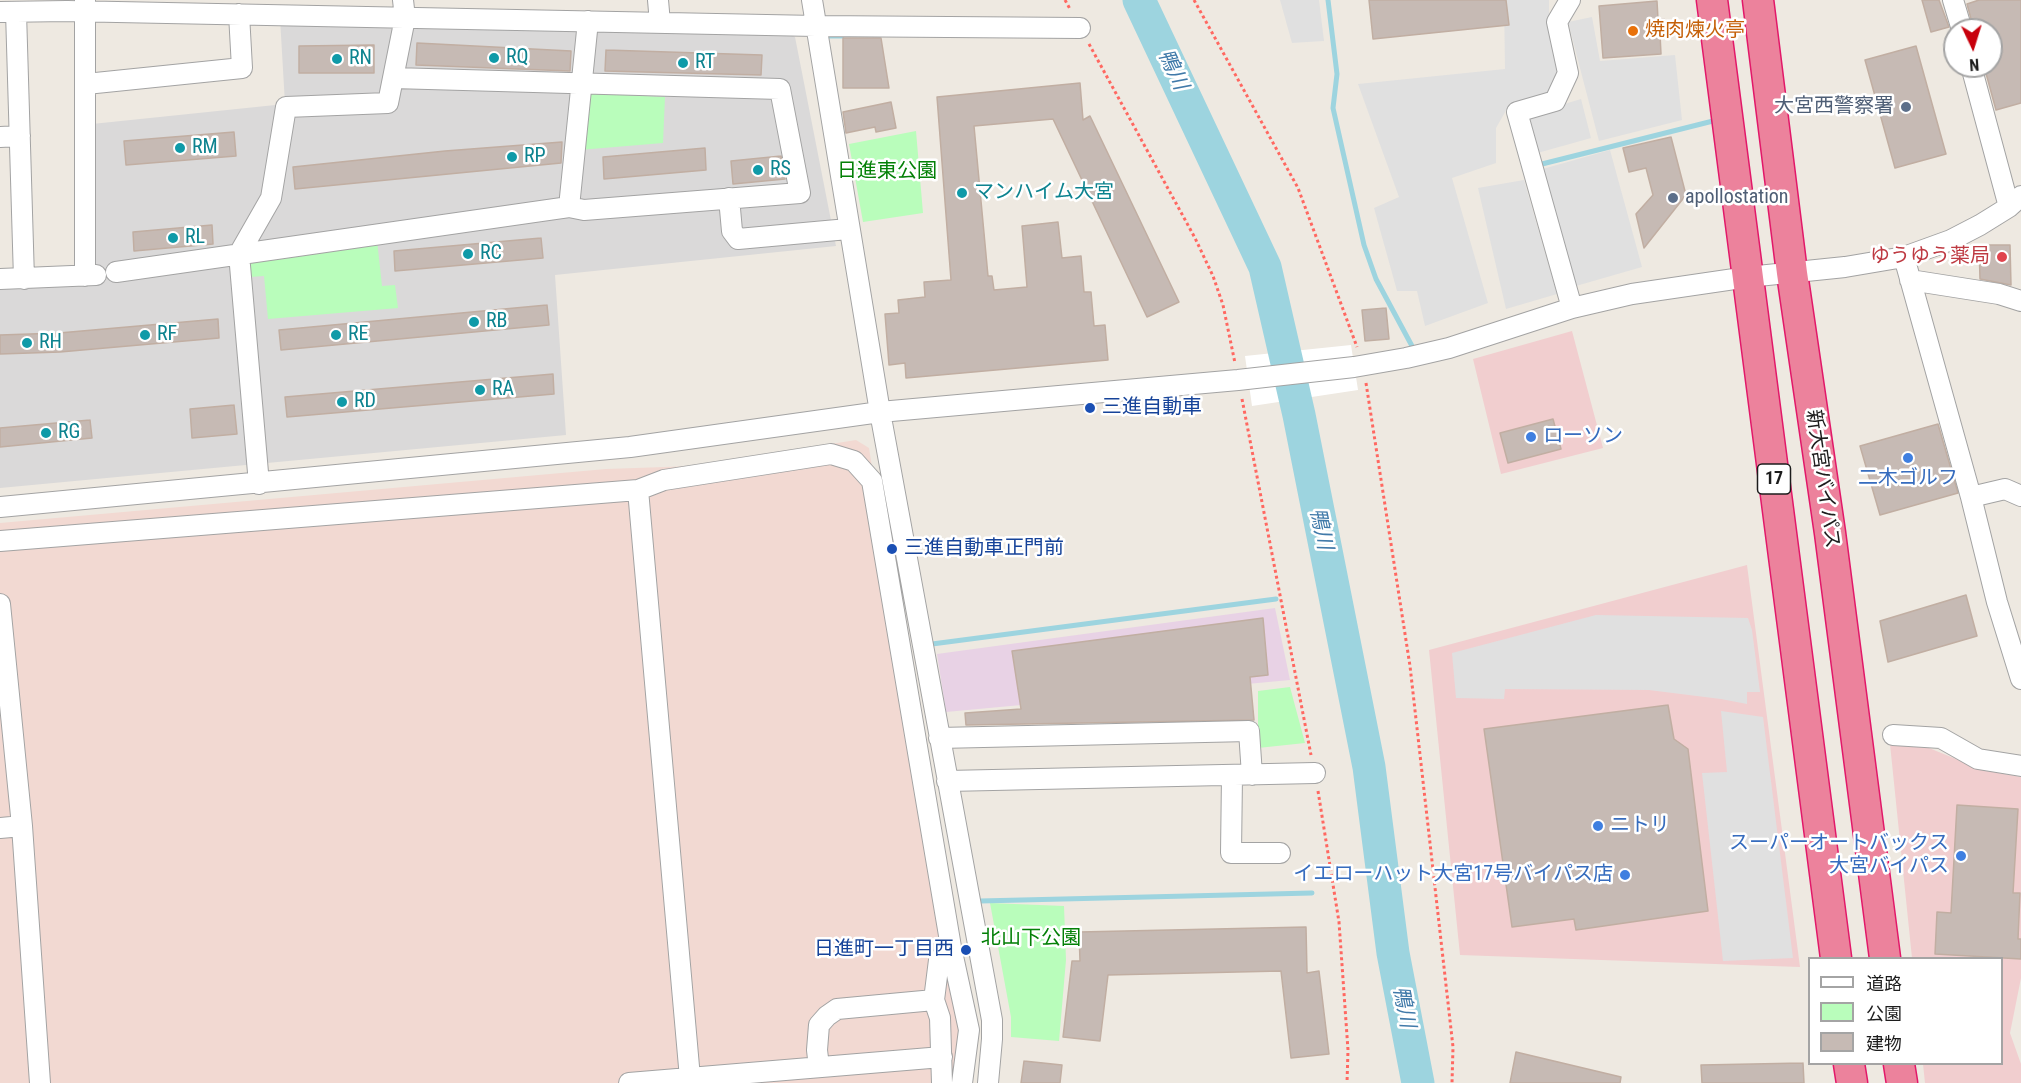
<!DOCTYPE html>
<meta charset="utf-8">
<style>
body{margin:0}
#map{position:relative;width:2021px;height:1083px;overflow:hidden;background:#eee9e1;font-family:"Roboto Condensed","Noto Sans JP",sans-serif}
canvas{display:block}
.legend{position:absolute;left:1808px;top:957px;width:195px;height:108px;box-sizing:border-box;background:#fff;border:2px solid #a4a4a4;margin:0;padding:8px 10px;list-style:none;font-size:18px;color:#1c1c1c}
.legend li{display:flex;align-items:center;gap:12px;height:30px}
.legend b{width:30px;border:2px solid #a4a4a4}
.north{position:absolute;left:1943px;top:18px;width:60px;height:60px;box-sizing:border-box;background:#fff;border:2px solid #a4a4a4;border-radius:50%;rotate:176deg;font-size:16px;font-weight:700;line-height:24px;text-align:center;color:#1c1c1c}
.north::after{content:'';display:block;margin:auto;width:21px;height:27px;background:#c8000c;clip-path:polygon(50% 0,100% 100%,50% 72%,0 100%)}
</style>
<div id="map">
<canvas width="2021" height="1083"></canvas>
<ul class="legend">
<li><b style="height:8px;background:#fff"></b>道路</li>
<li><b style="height:16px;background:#b9fdbb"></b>公園</li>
<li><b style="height:16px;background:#c6bab4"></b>建物</li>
</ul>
<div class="north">N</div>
</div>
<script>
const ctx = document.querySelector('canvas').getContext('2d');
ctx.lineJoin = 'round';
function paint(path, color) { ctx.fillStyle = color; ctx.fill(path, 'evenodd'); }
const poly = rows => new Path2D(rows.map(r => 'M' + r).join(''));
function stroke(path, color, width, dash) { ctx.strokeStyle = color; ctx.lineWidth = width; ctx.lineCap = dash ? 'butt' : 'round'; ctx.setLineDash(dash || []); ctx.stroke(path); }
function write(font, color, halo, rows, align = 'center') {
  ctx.font = font + ' "Roboto Condensed","Noto Sans JP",sans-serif'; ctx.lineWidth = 5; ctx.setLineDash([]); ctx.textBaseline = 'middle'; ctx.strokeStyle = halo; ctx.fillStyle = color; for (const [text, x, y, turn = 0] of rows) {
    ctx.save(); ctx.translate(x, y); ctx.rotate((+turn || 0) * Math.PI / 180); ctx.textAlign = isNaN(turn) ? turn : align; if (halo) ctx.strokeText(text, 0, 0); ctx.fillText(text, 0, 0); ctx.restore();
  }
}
paint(poly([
 [280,18,784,30,795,37,836,246,555,275,566,435,0,488,0,287,94,286,92,124,285,104]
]), '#dad9d9');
paint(poly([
 [1572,331,1603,448,1501,474,1473,359],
 [1747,565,1800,967,1460,955,1429,650],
 [1890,744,1929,748,1983,770,2021,777,2021,978,2010,1033,2021,1064,2021,1083,1925,1083,1923,1064,2002,1064,2002,958,1912,958]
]), '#f1cecf');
paint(poly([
 [1275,608,1290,680,946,712,937,654]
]), '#e8d2e5');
paint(poly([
 [856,440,869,448,969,1083,0,1083,0,523,606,469,694,466]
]), '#f2d9d2');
paint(poly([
 [585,93,665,97,663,143,579,150],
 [916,131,923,213,863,222,849,144],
 [377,240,382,286,395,285,398,308,268,319,264,276,250,277,249,257],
 [1290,687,1305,743,1258,748,1258,691],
 [990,903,1064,906,1066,960,1059,1041,1011,1037,1011,1017]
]), '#b9fdbb');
paint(poly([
 [1280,0,1319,0,1324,41,1292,43],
 [1504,0,1549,0,1549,35,1562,74,1552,92,1508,107,1496,128,1496,163,1452,178,1488,303,1425,326,1417,291,1397,291,1374,208,1399,197,1358,84,1505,69],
 [1592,17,1600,61,1675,55,1682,120,1599,141,1568,22],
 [1581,99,1591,138,1534,154,1525,116],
 [1610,150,1642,267,1569,288,1539,170],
 [1524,180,1557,294,1506,309,1478,188],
 [1596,615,1748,618,1752,630,1760,692,1747,692,1747,704,1721,699,1649,690,1505,689,1504,699,1456,698,1452,653],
 [1721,711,1763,717,1793,958,1723,961,1702,773,1727,772]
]), '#e0e0e0');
paint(poly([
 [1351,345,1358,390,1252,406,1245,356]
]), '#fff');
stroke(poly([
 [1328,0,1337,74,1333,108,1364,245,1376,279,1412,346],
 [826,36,842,36],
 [1538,165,1717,120],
 [932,644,1276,599],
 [980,901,1312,893]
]), '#9dd4df', 5);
stroke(poly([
 [1139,0,1265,267,1299,415,1369,767,1393,953,1418,1083]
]), '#9dd4df', 33);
const building = poly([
 [1369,0,1506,0,1509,25,1373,39,1369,0],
 [1922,0,1939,0,1949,27,1931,32,1922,0],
 [1979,0,2021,0,2021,103,1996,110,1984,66,1991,66,1991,30,1974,30,1967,4,1979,0],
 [1657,1,1658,19,1664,19,1665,34,1660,34,1661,54,1603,58,1599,6,1657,1],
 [843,38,881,38,889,88,843,88,843,38],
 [417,43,571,51,570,71,416,65,417,43],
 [374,45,374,73,299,73,299,46,374,45],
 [1916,46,1946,154,1895,168,1865,60,1916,46],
 [606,50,762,55,761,75,605,71,606,50],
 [1080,83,1083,120,1090,116,1179,302,1147,317,1053,119,974,126,988,276,992,276,994,290,1027,287,1022,226,1058,222,1062,258,1081,256,1084,292,1091,292,1094,326,1105,325,1108,360,906,378,905,363,889,365,885,314,899,313,898,300,925,297,924,282,951,280,937,97,1080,83],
 [891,102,896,128,876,132,875,127,846,133,843,112,891,102],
 [234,132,236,156,126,165,124,141,234,132],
 [1671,137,1686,195,1644,248,1636,214,1653,195,1646,168,1629,172,1623,148,1671,137],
 [562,142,561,163,295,189,293,167,445,151,562,142],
 [705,148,706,170,604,179,603,157,705,148],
 [781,156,785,179,733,184,731,161,781,156],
 [212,225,213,244,134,251,133,232,212,225],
 [541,238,543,258,395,271,394,251,541,238],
 [1979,245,2010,245,2011,285,1980,279,1979,245],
 [547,305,549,325,281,350,279,330,547,305],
 [1386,308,1389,339,1365,341,1362,310,1386,308],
 [218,319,219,338,60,352,0,354,0,335,59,333,218,319],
 [553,374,554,394,287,417,285,397,553,374],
 [234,405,237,434,192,438,190,409,234,405],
 [1553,419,1561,449,1508,463,1500,433,1553,419],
 [90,420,92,438,0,447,0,428,90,420],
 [1938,424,1958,493,1880,515,1860,446,1938,424],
 [1966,595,1977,636,1888,662,1880,621,1966,595],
 [1263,618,1268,675,1250,677,1254,720,966,725,965,713,1021,709,1012,651,1263,618],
 [1668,705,1674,739,1688,749,1708,911,1576,930,1574,919,1512,927,1484,729,1668,705],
 [1957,805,2018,809,2013,893,2020,893,2018,939,2021,939,2021,959,1935,954,1937,912,1951,913,1957,805],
 [1306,927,1307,973,1319,971,1329,1054,1291,1058,1281,971,1108,975,1100,1041,1063,1037,1072,961,1080,961,1079,932,1306,927],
 [1516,1052,1621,1077,1620,1083,1510,1083,1516,1052],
 [1024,1061,1062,1065,1060,1083,1021,1083,1024,1061],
 [1803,1063,1804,1083,1702,1083,1701,1065,1803,1063]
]);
paint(building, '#c6bab4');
stroke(building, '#c1aea2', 1.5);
const minor = poly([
 [85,0,85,276],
 [658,0,660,23],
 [812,0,880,412,992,1020,992,1039,988,1083],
 [1570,0,1557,22,1568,73,1555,101,1517,112,1572,308],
 [1953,0,1962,30],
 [0,12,67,11,816,26,1080,28],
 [16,12,24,279],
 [1971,66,2009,207],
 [393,78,780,89,800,193,584,210,569,207],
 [86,84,242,68,239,14],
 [0,137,20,136],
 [729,198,732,231,738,239,848,229],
 [1904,257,1971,497,1997,602,2021,679],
 [116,272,569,207,588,21],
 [0,279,96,275],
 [1910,280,1999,294,2021,301],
 [259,484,239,254,271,198,286,107,388,103,405,18,403,0],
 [638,490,664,480,831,454,854,461,872,481,951,947,969,1030,962,1083],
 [1971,497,2005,489,2021,496],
 [0,507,630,447,880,412,1238,380,1354,367,1406,358,1449,348,1572,308,1632,294,1748,277,1845,267,1904,257,1951,240,1980,225,2009,207,2021,196],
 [0,541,638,490,690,1078],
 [0,604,22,826,40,1083],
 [1893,735,1941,738,1978,759,2021,766],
 [939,738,1249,731,1252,775],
 [1232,776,1231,853,1280,853],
 [947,781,1315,773],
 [0,828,22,826],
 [934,1000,940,1018,942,1083],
 [819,1067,817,1050,819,1025,827,1016,837,1009,934,1000,939,960,951,947],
 [629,1083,942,1057]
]);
const highway = poly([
 [1712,0,1836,958],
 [1758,0,1792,273,1830,533,1885,958],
 [1849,1064,1852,1083],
 [1899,1064,1902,1083]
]);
stroke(minor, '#a3a3a3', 22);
stroke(highway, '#e21869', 33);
stroke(poly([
 [1065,0,1070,9],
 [1194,0,1298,188,1357,347],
 [1089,44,1195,238,1213,276,1223,305,1235,363],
 [1366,383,1410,666,1453,1047,1452,1083],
 [1242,399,1311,755],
 [1318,791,1339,922,1348,1050,1347,1083]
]), '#ff6861', 3, [3, 3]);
stroke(minor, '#fff', 20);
stroke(highway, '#ec829c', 30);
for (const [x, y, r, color] of [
 [1633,31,6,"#e8710a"],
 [494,58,6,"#0f9aa8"],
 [337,59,6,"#0f9aa8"],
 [683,63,6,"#0f9aa8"],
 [1906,107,6,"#5c6f8a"],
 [180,148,6,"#0f9aa8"],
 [512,157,6,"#0f9aa8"],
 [758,170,6,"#0f9aa8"],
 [962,193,6,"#0f9aa8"],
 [1673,198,6,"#5c6f8a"],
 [173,238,6,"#0f9aa8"],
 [468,254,6,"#0f9aa8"],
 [2002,257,6,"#e0444e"],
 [474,322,6,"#0f9aa8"],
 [145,335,6,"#0f9aa8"],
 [336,335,6,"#0f9aa8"],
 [27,343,6,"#0f9aa8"],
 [480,390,6,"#0f9aa8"],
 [342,402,6,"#0f9aa8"],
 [1090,408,6,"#1a4fb4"],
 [46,433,6,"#0f9aa8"],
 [1531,437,6,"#3f7fe0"],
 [1908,458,6,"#3f7fe0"],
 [892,549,6,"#1a4fb4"],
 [1598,826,6,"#3f7fe0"],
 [1961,856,6,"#3f7fe0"],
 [1625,875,6,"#3f7fe0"],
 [966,950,6,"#1a4fb4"]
]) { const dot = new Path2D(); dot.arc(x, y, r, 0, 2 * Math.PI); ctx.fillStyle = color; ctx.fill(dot); stroke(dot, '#fff', 2); }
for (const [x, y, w] of [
 [1774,479,33]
]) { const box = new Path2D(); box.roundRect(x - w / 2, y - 15, w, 30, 4.5); ctx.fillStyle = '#fff'; ctx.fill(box); stroke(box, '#1c1c1c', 1.5); }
write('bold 18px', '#1c1c1c', null, [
 ["17",1774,479]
]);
write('20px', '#c56008', '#fff', [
 ["焼肉煉火亭",1645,31]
], 'left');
write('20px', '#0d838f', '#fff', [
 ["RQ",506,58],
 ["RN",349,59],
 ["RT",695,63],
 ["RM",192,148],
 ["RP",524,157],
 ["RS",770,170],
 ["マンハイム大宮",974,193],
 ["RL",185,238],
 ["RC",480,254],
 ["RB",486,322],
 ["RF",157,335],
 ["RE",348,335],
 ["RH",39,343],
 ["RA",492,390],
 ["RD",354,402],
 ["RG",58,433]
], 'left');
write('20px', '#4e5e75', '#fff', [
 ["大宮西警察署",1894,107],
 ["apollostation",1685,198,"left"]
], 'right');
write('20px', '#048007', '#fff', [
 ["日進東公園",887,172],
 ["北山下公園",1031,939]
]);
write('20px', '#be3a42', '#fff', [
 ["ゆうゆう薬局",1990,257]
], 'right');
write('20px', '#164399', '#fff', [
 ["三進自動車",1102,408],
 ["三進自動車正門前",904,549],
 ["日進町一丁目西",954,950,"right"]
], 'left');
write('20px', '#366cbe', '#fff', [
 ["ローソン",1543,437],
 ["二木ゴルフ",1908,479,"center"],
 ["ニトリ",1610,826],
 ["スーパーオートバックス",1949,844,"right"],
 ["大宮バイパス",1949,867,"right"],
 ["イエローハット大宮17号バイパス店",1613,875,"right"]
], 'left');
write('20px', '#1c1c1c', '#fff', [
 ["新大宮バイパス",1822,479,82]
]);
write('italic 21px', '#407aa9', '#fff', [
 ["鴨川",1172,70,65],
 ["鴨川",1320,529,78],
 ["鴨川",1403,1007,79]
]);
</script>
